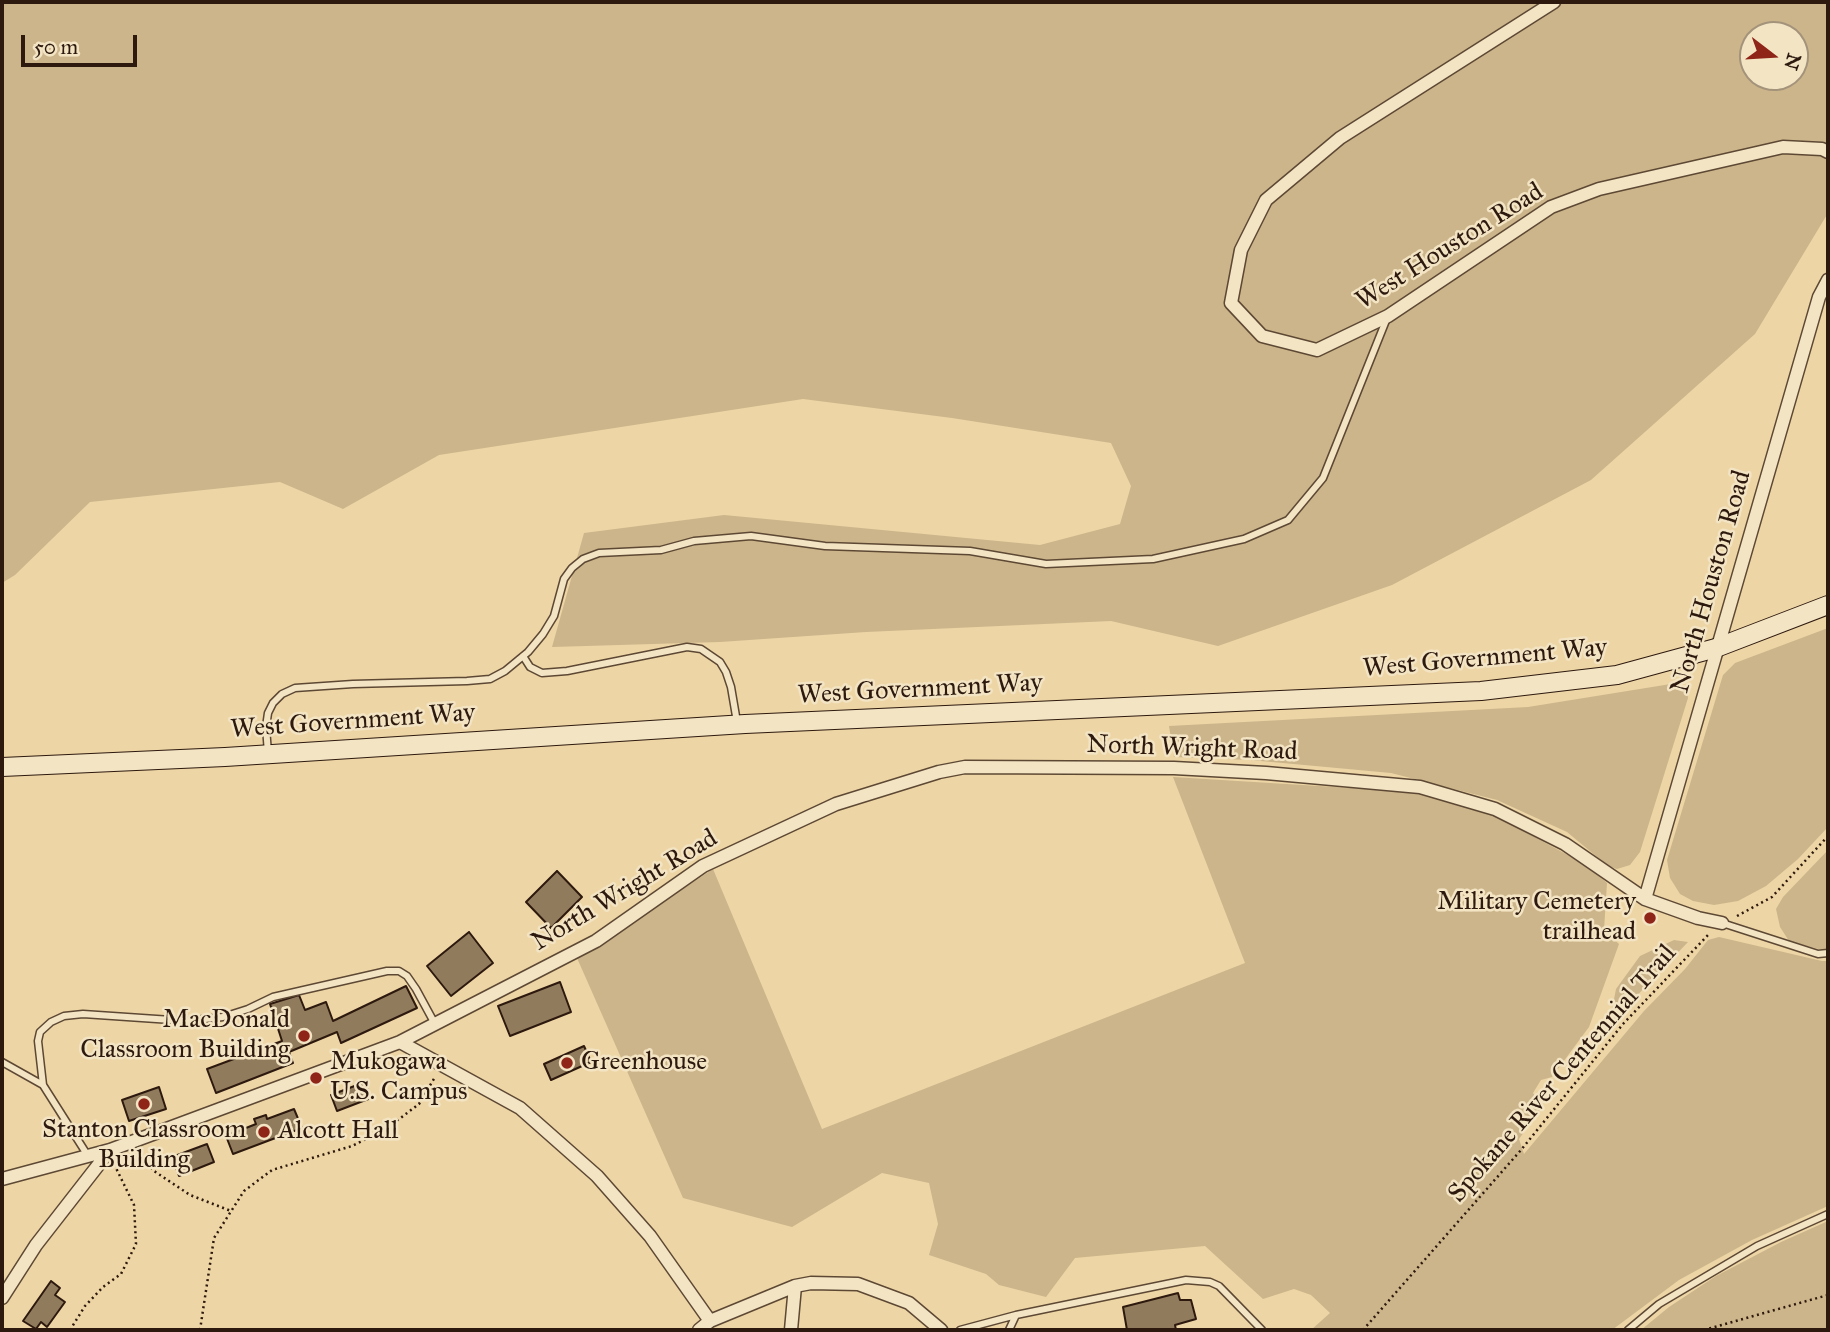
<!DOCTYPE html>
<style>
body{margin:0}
#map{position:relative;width:1830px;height:1332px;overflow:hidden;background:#edd5a5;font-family:"IM FELL Great Primer",serif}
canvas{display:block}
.frame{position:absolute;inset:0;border:4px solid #2d190e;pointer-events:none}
.north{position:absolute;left:1739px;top:21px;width:70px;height:70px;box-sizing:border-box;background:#f3e4c4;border:2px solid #a4937b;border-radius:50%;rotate:107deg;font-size:19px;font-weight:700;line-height:28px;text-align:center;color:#2d190e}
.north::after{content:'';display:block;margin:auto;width:24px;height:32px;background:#8f2418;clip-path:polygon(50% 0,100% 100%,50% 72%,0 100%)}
.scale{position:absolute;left:21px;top:35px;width:116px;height:32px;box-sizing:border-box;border:4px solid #2d190e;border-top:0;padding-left:9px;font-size:21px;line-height:24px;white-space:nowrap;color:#2d190e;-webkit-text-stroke:5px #f3e4c4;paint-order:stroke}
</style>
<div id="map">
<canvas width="1830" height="1332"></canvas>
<div class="frame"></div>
<div class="north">N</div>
<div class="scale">50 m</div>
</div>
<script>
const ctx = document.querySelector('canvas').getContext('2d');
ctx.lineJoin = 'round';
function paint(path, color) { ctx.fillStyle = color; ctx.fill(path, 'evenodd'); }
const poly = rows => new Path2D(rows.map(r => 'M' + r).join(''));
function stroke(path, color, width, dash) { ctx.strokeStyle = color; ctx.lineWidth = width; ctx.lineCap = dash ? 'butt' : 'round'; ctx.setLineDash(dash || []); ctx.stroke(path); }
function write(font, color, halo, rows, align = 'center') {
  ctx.font = font + ' "IM FELL Great Primer",serif'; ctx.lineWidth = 5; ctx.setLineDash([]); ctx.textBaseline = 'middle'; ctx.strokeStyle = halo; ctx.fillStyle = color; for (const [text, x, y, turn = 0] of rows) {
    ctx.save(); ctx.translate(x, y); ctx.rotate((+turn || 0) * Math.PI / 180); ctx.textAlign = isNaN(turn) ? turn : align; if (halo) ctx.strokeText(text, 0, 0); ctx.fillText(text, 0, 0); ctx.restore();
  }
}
paint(poly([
 [2,2,1828,2,1828,213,1755,334,1591,480,1392,585,1218,646,1111,621,866,632,720,642,552,647,584,533,724,515,1040,545,1120,524,1131,486,1111,443,952,418,803,399,439,455,343,509,280,482,90,502,15,575,2,583],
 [1753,35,1795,35,1795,77,1753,77],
 [1828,628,1828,827,1798,859,1766,886,1738,901,1714,905,1693,901,1680,894,1670,878,1667,860,1723,675,1735,663],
 [1677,683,1687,690,1688,698,1640,852,1630,865,1617,869,1608,866,1567,832,1497,800,1391,773,1250,760,1174,757,1169,726,1528,707],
 [1173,777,1416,792,1492,814,1588,866,1607,883,1604,930,1619,944,1589,1027,1552,1077,1541,1080,1533,1093,1542,1107,1519,1139,1524,1154,1644,1011,1685,969,1708,940,1719,937,1822,961,1828,961,1828,1206,1752,1240,1679,1280,1612,1330,1311,1330,1330,1313,1311,1295,1294,1289,1263,1299,1205,1246,1075,1258,1046,1297,999,1285,986,1274,929,1255,938,1224,929,1183,882,1173,792,1227,683,1198,577,958,713,869,822,1129,1245,963],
 [1828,850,1828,950,1822,950,1789,941,1780,927,1776,909,1783,897],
 [1674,940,1688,942,1609,1025,1616,989,1640,956],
 [1828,1221,1828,1330,1641,1330,1669,1307,1716,1276,1781,1242]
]), '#ccb58b');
const building = poly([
 [557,871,582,897,551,928,526,902,557,871],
 [469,932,493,963,451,996,427,966,469,932],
 [560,982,571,1012,510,1036,498,1006,560,982],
 [406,986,417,1008,341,1043,337,1032,289,1052,293,1063,216,1093,207,1069,282,1041,270,1004,299,995,305,1010,326,1002,333,1021,406,986],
 [584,1046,591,1062,551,1080,544,1064,584,1046],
 [365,1082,371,1098,337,1111,331,1095,365,1082],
 [159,1087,166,1109,129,1121,122,1100,159,1087],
 [294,1109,302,1128,233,1154,226,1136,256,1124,254,1119,266,1115,267,1119,294,1109],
 [207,1144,214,1162,179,1176,172,1157,207,1144],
 [51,1281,60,1288,55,1295,65,1302,47,1327,41,1322,36,1329,23,1321,51,1281],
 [1178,1293,1180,1300,1191,1300,1196,1319,1175,1325,1176,1330,1127,1330,1123,1307,1178,1293]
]);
paint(building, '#917b5d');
stroke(building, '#2d190e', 2);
const lane = poly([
 [523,656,530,667,542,673,567,671,687,647,701,649,720,662,726,672,731,687,737,722],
 [268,753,266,727,268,713,273,703,282,694,295,688,353,684,467,681,490,679,505,671,528,652,543,634,554,616,564,579,572,568,583,559,599,553,661,550,694,541,751,536,825,546,970,551,1046,564,1153,559,1244,539,1288,520,1323,478,1387,318],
 [1722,923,1818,954,1828,953],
 [2,1062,43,1085,88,1156],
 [43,1085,38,1041,40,1032,51,1022,64,1016,83,1014,186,1021,223,1017,248,1009,273,997,387,971,399,971,407,976,416,989,435,1024],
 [960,1330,1016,1315,1186,1280,1210,1282,1219,1286,1262,1330],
 [1009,1330,1016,1315],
 [1628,1330,1659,1304,1757,1246,1828,1214]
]);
const street = poly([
 [1554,2,1340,138,1266,200,1241,250,1231,303,1262,336,1317,350,1388,316,1551,207,1599,189,1783,147,1822,149,1828,152],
 [1645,899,1819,297,1828,280],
 [400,1042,520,1108,597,1176,650,1236,710,1321],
 [2,1179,110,1150,400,1042,596,941,703,866,836,804,939,772,965,767,1174,768,1266,773,1420,787,1495,809,1565,844,1645,899,1698,918,1722,923],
 [2,1298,36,1245,110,1150],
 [699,1330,710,1321,795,1286,811,1283,858,1284,909,1303,941,1330],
 [791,1330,795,1286]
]);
const secondary = poly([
 [2,767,225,757,745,724,1481,691,1617,675,1716,648,1828,605]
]);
stroke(lane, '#5d4834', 9);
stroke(street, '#5d4834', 15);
stroke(secondary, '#2d190e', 20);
stroke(poly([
 [1737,916,1772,897,1828,836],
 [140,1155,154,1171,190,1195,231,1211],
 [70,1330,85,1306,103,1287,121,1274,136,1244,134,1205,115,1166],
 [200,1330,214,1238,244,1191,272,1170,352,1146,386,1129,419,1104,435,1077],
 [1363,1330,1521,1150,1623,1024,1708,935],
 [1704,1330,1828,1295]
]), '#2d190e', 2.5, [2, 3.5]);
stroke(lane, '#f3e4c4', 6);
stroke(street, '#f3e4c4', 12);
stroke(secondary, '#f3e4c4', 18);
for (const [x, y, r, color] of [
 [1650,918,7,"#8f2418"],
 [304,1036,7,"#8f2418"],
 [567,1063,7,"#8f2418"],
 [316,1078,7,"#8f2418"],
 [144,1104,7,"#8f2418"],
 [264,1132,7,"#8f2418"]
]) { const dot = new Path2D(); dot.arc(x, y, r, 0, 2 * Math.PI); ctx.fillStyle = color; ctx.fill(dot); stroke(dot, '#f3e4c4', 2.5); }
write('26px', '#2d190e', '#f3e4c4', [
 ["West Houston Road",1450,247,-32],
 ["North Houston Road",1712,582,-74],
 ["West Government Way",1485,659,-5],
 ["West Government Way",920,690,-3],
 ["West Government Way",353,722,-4],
 ["North Wright Road",1192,749,2],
 ["North Wright Road",625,891,-31],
 ["Spokane River Centennial Trail",1563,1074,-49]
]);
write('26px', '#2d190e', '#f3e4c4', [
 ["Military Cemetery",1636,903,"right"],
 ["trailhead",1636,933,"right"],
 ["MacDonald",290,1021,"right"],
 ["Classroom Building",290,1051,"right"],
 ["Mukogawa",330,1063],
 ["U.S. Campus",330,1093],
 ["Greenhouse",581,1063],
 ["Stanton Classroom",144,1131,"center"],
 ["Building",144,1161,"center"],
 ["Alcott Hall",278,1132]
], 'left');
</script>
